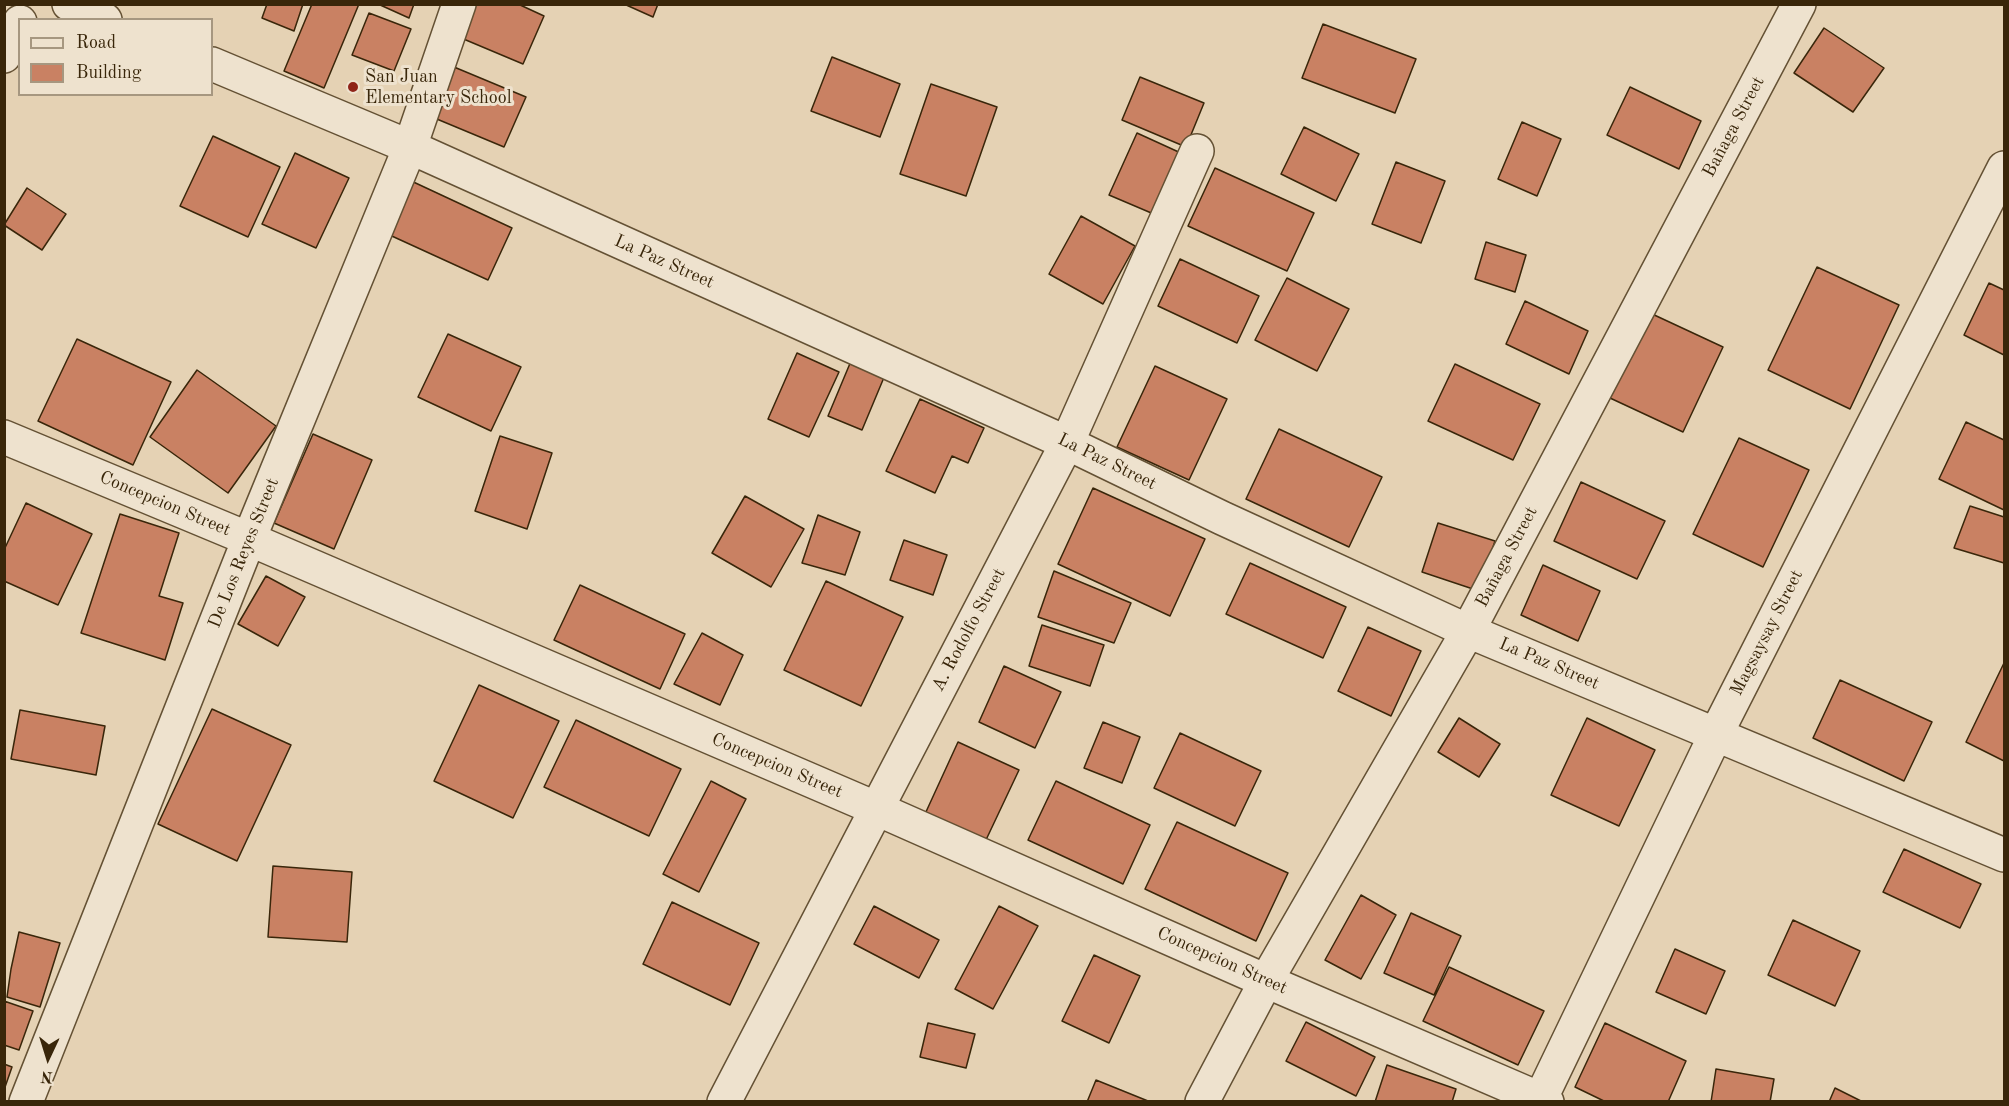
<!DOCTYPE html>
<meta charset="utf-8">
<style>
body{margin:0}
#map{position:relative;width:2009px;height:1106px;overflow:hidden;background:#e5d2b4;font-family:"Old Standard TT",serif}
canvas{display:block}
.frame{position:absolute;inset:0;border:6px solid #39260a;pointer-events:none}
.legend{position:absolute;left:18px;top:18px;width:195px;height:78px;box-sizing:border-box;background:#eee2ce;border:2px solid #a69780;margin:0;padding:8px 10px;list-style:none;font-size:18px;color:#39260a}
.legend li{display:flex;align-items:center;gap:12px;height:30px}
.legend b{width:30px;border:2px solid #a69780}
.north{position:absolute;left:18px;top:1028px;width:60px;height:60px;-webkit-text-stroke:4px #eee2ce;paint-order:stroke;rotate:184deg;font-size:16px;font-weight:700;line-height:24px;text-align:center;color:#39260a}
.north::after{content:'';display:block;margin:auto;width:21px;height:27px;background:#39260a;clip-path:polygon(50% 0,100% 100%,50% 72%,0 100%)}
</style>
<div id="map">
<canvas width="2009" height="1106"></canvas>
<div class="frame"></div>
<ul class="legend">
<li><b style="height:8px;background:#eee2ce"></b>Road</li>
<li><b style="height:16px;background:#c98163"></b>Building</li>
</ul>
<div class="north">N</div>
</div>
<script>
const ctx = document.querySelector('canvas').getContext('2d');
ctx.lineJoin = 'round';
function paint(path, color) { ctx.fillStyle = color; ctx.fill(path, 'evenodd'); }
const poly = rows => new Path2D(rows.map(r => 'M' + r).join(''));
function stroke(path, color, width, dash) { ctx.strokeStyle = color; ctx.lineWidth = width; ctx.lineCap = dash ? 'butt' : 'round'; ctx.setLineDash(dash || []); ctx.stroke(path); }
function write(font, color, halo, rows, align = 'center') {
  ctx.font = font + ' "Old Standard TT",serif'; ctx.lineWidth = 6; ctx.setLineDash([]); ctx.textBaseline = 'middle'; ctx.strokeStyle = halo; ctx.fillStyle = color; for (const [text, x, y, turn = 0] of rows) {
    ctx.save(); ctx.translate(x, y); ctx.rotate((+turn || 0) * Math.PI / 180); ctx.textAlign = isNaN(turn) ? turn : align; if (halo) ctx.strokeText(text, 0, 0); ctx.fillText(text, 0, 0); ctx.restore();
  }
}
const building = poly([
 [267,4,303,4,294,31,262,18,267,4],
 [312,4,359,4,324,88,284,71,312,4],
 [378,4,414,4,409,18,378,4],
 [467,4,518,4,544,16,523,64,454,35,467,4],
 [624,4,658,4,653,17,624,4],
 [369,13,411,29,394,71,352,55,369,13],
 [1323,24,1416,59,1395,113,1302,78,1323,24],
 [1824,28,1884,68,1853,112,1794,73,1824,28],
 [832,57,900,84,880,137,811,111,832,57],
 [454,67,526,97,504,147,432,117,454,67],
 [1140,77,1204,103,1186,147,1122,120,1140,77],
 [931,84,997,107,966,196,900,174,931,84],
 [1630,87,1701,121,1679,169,1607,135,1630,87],
 [1522,122,1561,139,1537,196,1498,179,1522,122],
 [1304,127,1359,154,1336,201,1281,174,1304,127],
 [1137,133,1183,154,1156,215,1109,195,1137,133],
 [213,136,280,167,248,237,180,206,213,136],
 [295,153,349,178,316,248,262,224,295,153],
 [1396,162,1445,181,1421,243,1372,224,1396,162],
 [1215,168,1314,213,1287,271,1188,226,1215,168],
 [407,179,512,228,488,280,383,232,407,179],
 [27,188,66,214,42,250,4,225,27,188],
 [1081,216,1135,246,1103,304,1049,274,1081,216],
 [1486,242,1526,255,1515,292,1475,279,1486,242],
 [1180,259,1259,296,1237,343,1158,306,1180,259],
 [1817,267,1899,305,1850,409,1768,370,1817,267],
 [1287,278,1349,309,1317,371,1255,340,1287,278],
 [1989,283,2004,290,2004,355,1964,335,1989,283],
 [1525,301,1588,331,1569,374,1506,344,1525,301],
 [1650,313,1723,347,1683,432,1610,398,1650,313],
 [448,334,521,367,491,431,418,397,448,334],
 [77,339,171,382,133,465,38,421,77,339],
 [797,353,839,372,809,437,768,419,797,353],
 [851,361,885,375,862,430,828,416,851,361],
 [1455,364,1540,404,1513,460,1428,421,1455,364],
 [1155,366,1227,399,1189,480,1117,447,1155,366],
 [197,370,276,426,228,493,150,437,197,370],
 [920,399,984,428,968,463,952,456,935,493,886,471,920,399],
 [1966,422,2004,440,2004,510,1939,479,1966,422],
 [1279,429,1382,477,1349,547,1246,499,1279,429],
 [313,434,372,460,334,549,274,523,313,434],
 [500,436,552,453,527,529,475,511,500,436],
 [1739,438,1809,470,1763,567,1693,534,1739,438],
 [1581,482,1665,521,1637,579,1554,541,1581,482],
 [1093,488,1205,539,1170,616,1058,564,1093,488],
 [745,496,804,529,771,587,712,553,745,496],
 [26,503,92,534,58,605,4,581,4,550,26,503],
 [1970,506,2004,517,2004,563,1954,548,1970,506],
 [120,514,179,533,159,596,183,603,165,660,81,633,120,514],
 [818,515,860,532,845,575,802,563,818,515],
 [1438,523,1495,541,1479,591,1422,572,1438,523],
 [904,540,947,555,933,595,890,580,904,540],
 [1250,563,1346,607,1323,658,1226,614,1250,563],
 [1543,565,1600,591,1578,641,1521,615,1543,565],
 [1054,571,1131,603,1114,643,1038,617,1054,571],
 [266,576,305,597,278,646,238,624,266,576],
 [826,581,903,617,861,706,784,670,826,581],
 [580,585,685,634,660,689,554,640,580,585],
 [1042,625,1104,645,1090,686,1029,666,1042,625],
 [1368,627,1421,651,1391,716,1338,691,1368,627],
 [702,633,743,655,720,705,674,684,702,633],
 [2004,663,2004,761,1966,742,2004,663],
 [1004,666,1061,692,1035,748,979,722,1004,666],
 [1840,680,1932,722,1904,781,1813,738,1840,680],
 [479,685,559,721,513,818,434,781,479,685],
 [212,709,291,745,237,861,158,824,212,709],
 [20,710,105,726,96,775,11,759,20,710],
 [1459,718,1500,744,1479,777,1438,752,1459,718],
 [1587,718,1655,750,1619,826,1551,795,1587,718],
 [576,720,681,769,649,836,544,787,576,720],
 [1103,722,1140,737,1122,783,1084,768,1103,722],
 [1180,733,1261,771,1235,826,1154,788,1180,733],
 [958,742,1019,770,985,842,925,814,958,742],
 [711,781,746,799,699,892,663,874,711,781],
 [1056,781,1150,825,1123,884,1028,840,1056,781],
 [1177,822,1288,873,1256,941,1145,889,1177,822],
 [1904,849,1981,884,1960,928,1883,892,1904,849],
 [273,866,352,872,347,942,268,937,273,866],
 [1361,895,1396,915,1361,979,1325,960,1361,895],
 [672,902,759,943,730,1005,643,964,672,902],
 [874,906,939,940,919,978,854,944,874,906],
 [999,906,1038,926,993,1009,955,989,999,906],
 [1411,913,1461,936,1434,995,1384,973,1411,913],
 [1793,920,1860,951,1835,1006,1768,975,1793,920],
 [19,932,60,943,40,1007,7,997,11,969,19,932],
 [1675,949,1725,971,1706,1014,1656,992,1675,949],
 [1094,955,1140,976,1109,1043,1062,1021,1094,955],
 [1449,967,1544,1011,1518,1065,1423,1021,1449,967],
 [4,1001,33,1011,19,1050,4,1045,4,1001],
 [1306,1022,1375,1057,1356,1096,1286,1061,1306,1022],
 [928,1023,975,1034,966,1068,920,1057,928,1023],
 [1605,1023,1686,1061,1668,1102,1606,1102,1575,1087,1605,1023],
 [4,1064,12,1067,4,1090,4,1064],
 [1387,1065,1456,1089,1452,1102,1375,1102,1387,1065],
 [1716,1069,1774,1079,1770,1102,1711,1102,1716,1069],
 [1096,1080,1148,1101,1087,1102,1096,1080],
 [1835,1088,1863,1102,1829,1102,1835,1088]
]);
paint(building, '#c98163');
stroke(building, '#39260a', 1.5);
const minor = poly([
 [69,4,105,20],
 [4,56,20,22],
 [212,64,410,147,1067,443,1222,518,1468,631,2004,855],
 [4,437,249,539,875,808,1266,981,1547,1102],
 [26,1102,249,539,410,147,459,4],
 [724,1102,1067,443,1197,151],
 [1202,1102,1266,981,1468,631,1799,4],
 [1539,1102,1716,734,2004,168]
]);
stroke(minor, '#645134', 36);
stroke(minor, '#eee2ce', 33);
for (const [x, y, r, color] of [
 [353,87,6,"#8f2418"]
]) { const dot = new Path2D(); dot.arc(x, y, r, 0, 2 * Math.PI); ctx.fillStyle = color; ctx.fill(dot); stroke(dot, '#eee2ce', 2); }
write('18px', '#39260a', '#eee2ce', [
 ["San Juan",365,77],
 ["Elementary School",365,98]
], 'left');
write('18px', '#39260a', '#eee2ce', [
 ["Bañaga Street",1734,127,-62],
 ["La Paz Street",664,262,24],
 ["La Paz Street",1107,462,26],
 ["Concepcion Street",165,504,23],
 ["De Los Reyes Street",244,553,-68],
 ["Bañaga Street",1507,557,-62],
 ["A. Rodolfo Street",969,630,-62],
 ["Magsaysay Street",1767,633,-63],
 ["La Paz Street",1549,664,23],
 ["Concepcion Street",777,766,23],
 ["Concepcion Street",1222,961,24]
]);
</script>
